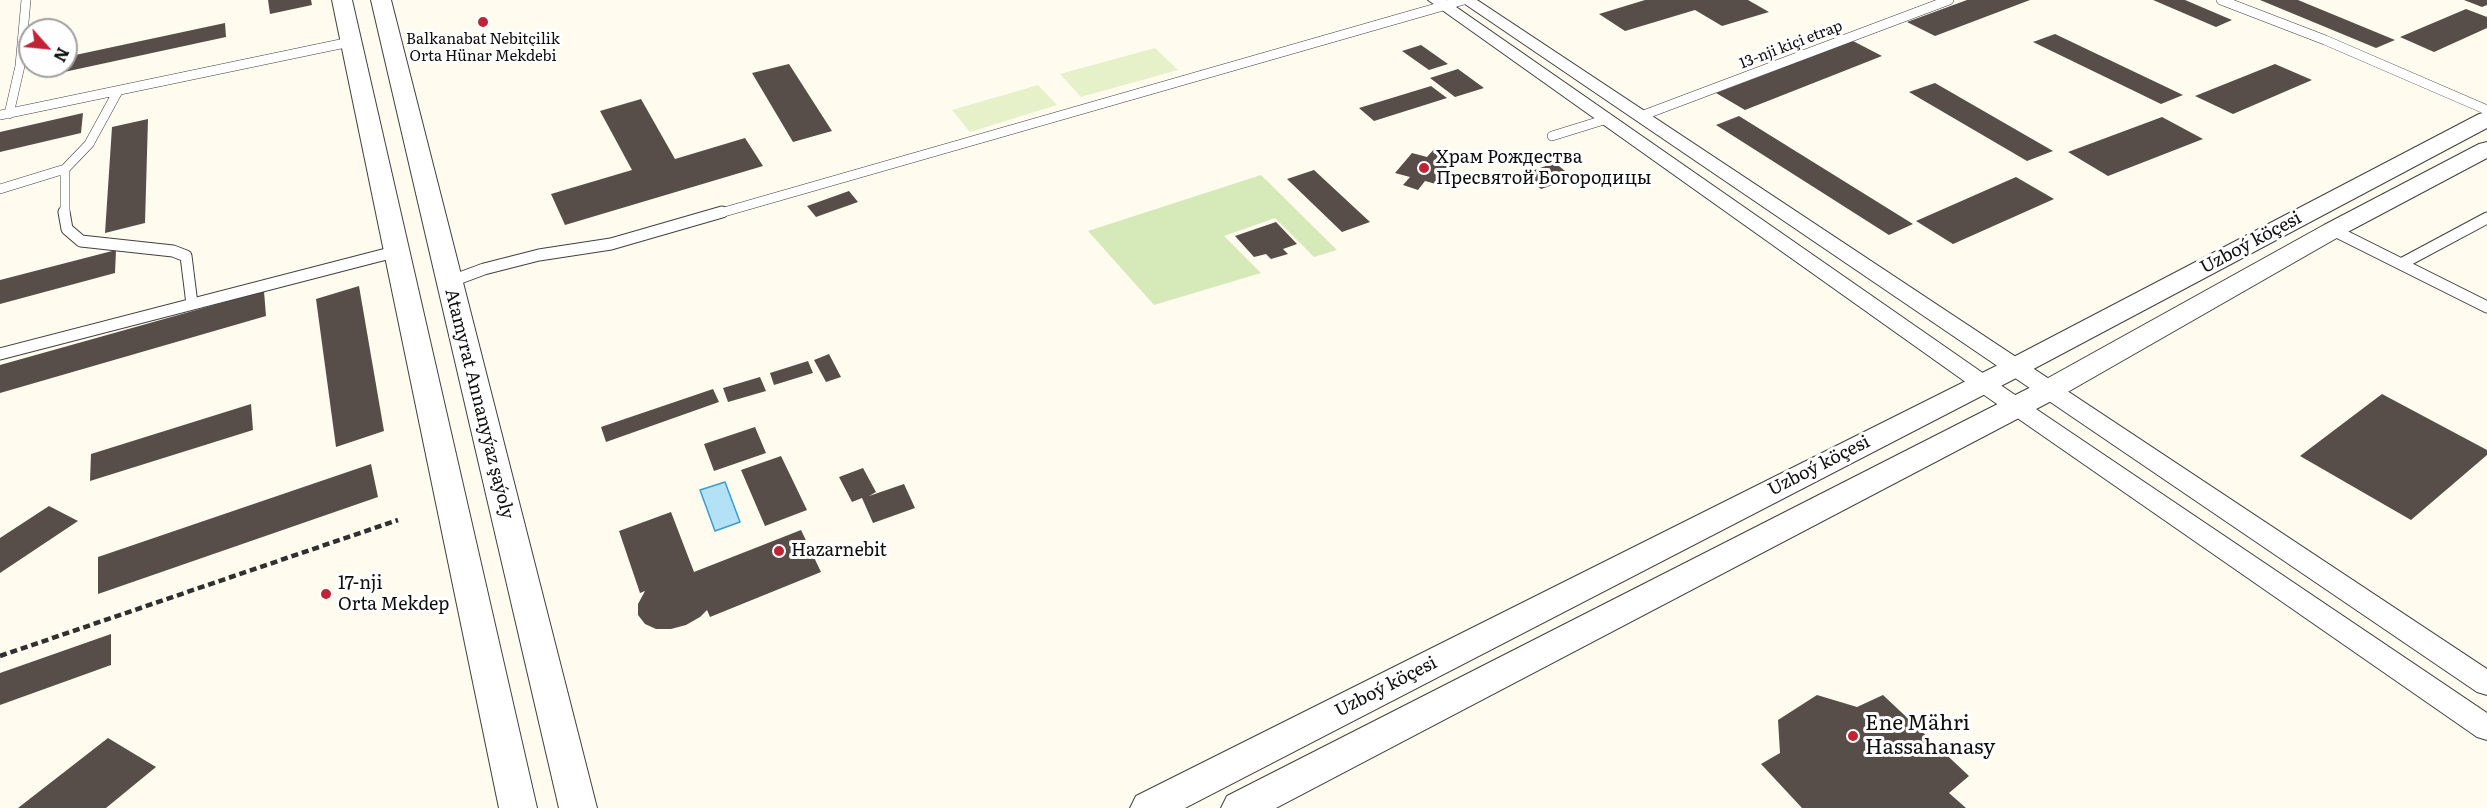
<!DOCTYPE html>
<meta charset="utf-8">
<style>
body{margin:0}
#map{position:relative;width:2487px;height:808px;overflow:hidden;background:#fffbef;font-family:Literata,serif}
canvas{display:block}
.north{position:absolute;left:18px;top:18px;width:60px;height:60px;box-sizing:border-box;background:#fff;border:2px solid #9f9f9f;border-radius:50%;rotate:117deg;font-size:16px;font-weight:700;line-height:24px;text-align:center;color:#0e0e0e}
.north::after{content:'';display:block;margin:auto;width:21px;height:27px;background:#c12335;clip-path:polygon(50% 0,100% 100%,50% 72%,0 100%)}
</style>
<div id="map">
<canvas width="2487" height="808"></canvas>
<div class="north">N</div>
</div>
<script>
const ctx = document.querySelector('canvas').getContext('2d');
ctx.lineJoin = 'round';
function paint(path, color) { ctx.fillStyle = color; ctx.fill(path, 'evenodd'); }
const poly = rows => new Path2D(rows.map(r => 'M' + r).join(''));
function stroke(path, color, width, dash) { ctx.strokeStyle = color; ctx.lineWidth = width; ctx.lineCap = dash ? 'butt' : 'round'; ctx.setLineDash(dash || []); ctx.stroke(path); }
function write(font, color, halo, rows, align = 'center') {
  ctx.font = font + ' Literata,serif'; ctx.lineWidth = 6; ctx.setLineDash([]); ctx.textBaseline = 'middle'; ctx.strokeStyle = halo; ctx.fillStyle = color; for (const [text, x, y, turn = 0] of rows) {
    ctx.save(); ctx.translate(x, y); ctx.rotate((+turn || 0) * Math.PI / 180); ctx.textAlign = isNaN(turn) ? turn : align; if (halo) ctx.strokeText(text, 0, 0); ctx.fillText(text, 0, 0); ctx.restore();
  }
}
paint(poly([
 [1261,175,1337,250,1314,257,1275,218,1224,236,1261,273,1154,305,1088,231]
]), '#d5eab8');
paint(poly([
 [1155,48,1178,70,1081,97,1060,74],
 [1038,85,1057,105,970,132,952,110]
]), '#e6f1ca');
const water = poly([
 [725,482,740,522,715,531,700,490,725,482]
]);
paint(water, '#b3e2f7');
stroke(water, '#399dcf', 1.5);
paint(poly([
 [268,0,311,0,312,5,270,14],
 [1645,0,1748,0,1769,12,1722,26,1695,10,1625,31,1599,14],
 [1967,0,2030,0,1935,36,1907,22],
 [2153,0,2185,0,2232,20,2216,27],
 [2260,0,2298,0,2395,40,2376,48],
 [2464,0,2487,0,2487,5,2482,7],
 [2466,9,2487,17,2487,28,2434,52,2400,37],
 [225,23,226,37,41,77,42,66,66,66,66,57],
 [2055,34,2183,95,2161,104,2033,42],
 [1853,41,1882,56,1745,110,1716,93],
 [1421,45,1448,64,1429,70,1402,51],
 [789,64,832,131,793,142,752,73],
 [2275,64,2312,80,2233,114,2195,96],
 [1458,69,1484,88,1455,97,1430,78],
 [1935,83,2053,151,2027,161,1909,92],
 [1431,86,1447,98,1374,121,1359,108],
 [641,99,675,159,745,138,763,166,565,225,551,194,632,170,600,111],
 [83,113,81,133,0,152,0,132],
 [1739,116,1913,224,1889,235,1716,125],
 [2162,117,2203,139,2108,176,2068,152],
 [148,119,145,223,105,233,112,127],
 [1435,148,1448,151,1441,160,1453,163,1436,184,1425,181,1418,190,1403,185,1410,177,1395,173,1412,153,1427,157],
 [1555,163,1574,178,1541,189,1522,174],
 [1314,170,1370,222,1342,232,1287,179],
 [2016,177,2054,199,1953,244,1916,221],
 [849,191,858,202,816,217,807,206],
 [1276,222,1297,244,1283,249,1288,254,1271,259,1266,254,1254,257,1235,236],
 [116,250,115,273,0,304,0,280],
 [359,286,384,431,336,447,316,299],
 [264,291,266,316,0,393,0,365],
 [829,354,841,377,826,382,814,360],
 [808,361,813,373,774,385,770,373],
 [760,377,766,391,728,402,723,388],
 [713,389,719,402,606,442,601,427],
 [2382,394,2487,450,2487,455,2411,520,2300,456],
 [251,404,253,430,90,481,91,454],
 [755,427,766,453,714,471,704,444],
 [781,456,807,510,765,526,741,470],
 [371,464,378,497,98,594,98,557],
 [863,468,876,492,869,496,904,484,915,508,873,523,862,498,852,502,839,477],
 [49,506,78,521,0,573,0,538],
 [671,512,694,572,801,530,821,572,710,617,707,610,700,617,686,625,671,629,656,629,645,624,638,615,638,604,645,591,640,593,619,531],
 [111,634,111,665,0,705,0,673],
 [1817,695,1857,707,1883,695,1969,776,1949,793,1966,808,1802,808,1761,764,1780,753,1778,720],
 [108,738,156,767,106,808,18,808]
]), '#574e4a');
const serviceFar1 = poly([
 [2221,0,2325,40,2487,110],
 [9,114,20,66,26,0],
 [0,115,350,42],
 [1641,116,1949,0],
 [1552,136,1607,119],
 [0,189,65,169,89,144,118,91],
 [65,214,65,169],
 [717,214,1464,0]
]);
const service = poly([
 [64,212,67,229,81,241,173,251,186,256,192,304],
 [2333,230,2487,307],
 [2401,264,2487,218],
 [449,282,484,269,539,255,611,244,722,212],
 [0,354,398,251]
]);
const minor = poly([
 [1428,0,1446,0,1990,378,2487,713,2487,740,2477,737,1974,388,1428,0],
 [1459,0,1477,0,2487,669,2487,695,2477,692,1459,0]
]);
const tertiary = poly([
 [332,0,352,0,537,808,499,808,332,0],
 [371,0,391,0,597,808,559,808,371,0],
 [2487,112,2487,128,2024,374,1185,808,1130,808,1136,796,2004,362,2479,114,2487,112],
 [2487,142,2487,158,2342,235,2059,397,1276,808,1221,808,1227,796,2039,383,2324,225,2479,144,2487,142]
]);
stroke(serviceFar1, '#414141', 10);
stroke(service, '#414141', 13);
stroke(minor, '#414141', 2);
stroke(tertiary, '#414141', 2);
stroke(poly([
 [0,656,398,520]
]), '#303030', 4.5, [7, 4]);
stroke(serviceFar1, '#fff', 9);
stroke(service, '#fff', 11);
paint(minor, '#fff');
paint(tertiary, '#fff');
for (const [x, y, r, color] of [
 [483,22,6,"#c12335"],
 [1424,168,6,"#c12335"],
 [779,551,6,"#c12335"],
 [326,594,6,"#c12335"],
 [1853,736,6,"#c12335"]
]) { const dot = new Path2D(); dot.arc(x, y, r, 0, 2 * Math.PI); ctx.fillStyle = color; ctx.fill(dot); stroke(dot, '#fff', 2); }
write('15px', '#0e0e0e', '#fff', [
 ["Balkanabat Nebitçilik",483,40],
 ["Orta Hünar Mekdebi",483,57]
]);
write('15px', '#0e0e0e', '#fff', [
 ["13-nji kiçi etrap",1791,45,-21]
]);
write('18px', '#0e0e0e', '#fff', [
 ["Храм Рождества",1436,158],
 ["Пресвятой Богородицы",1436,179],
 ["Hazarnebit",791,551],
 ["17-nji",338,584],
 ["Orta Mekdep",338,605]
], 'left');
write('18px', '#0e0e0e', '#fff', [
 ["Uzboý köçesi",2251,243,-28],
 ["Atamyrat Annanyýaz şaýoly",479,404,76],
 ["Uzboý köçesi",1819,466,-27],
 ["Uzboý köçesi",1386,687,-27]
]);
write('21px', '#0e0e0e', '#fff', [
 ["Ene Mähri",1865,724],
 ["Hassahanasy",1865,748]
], 'left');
</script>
